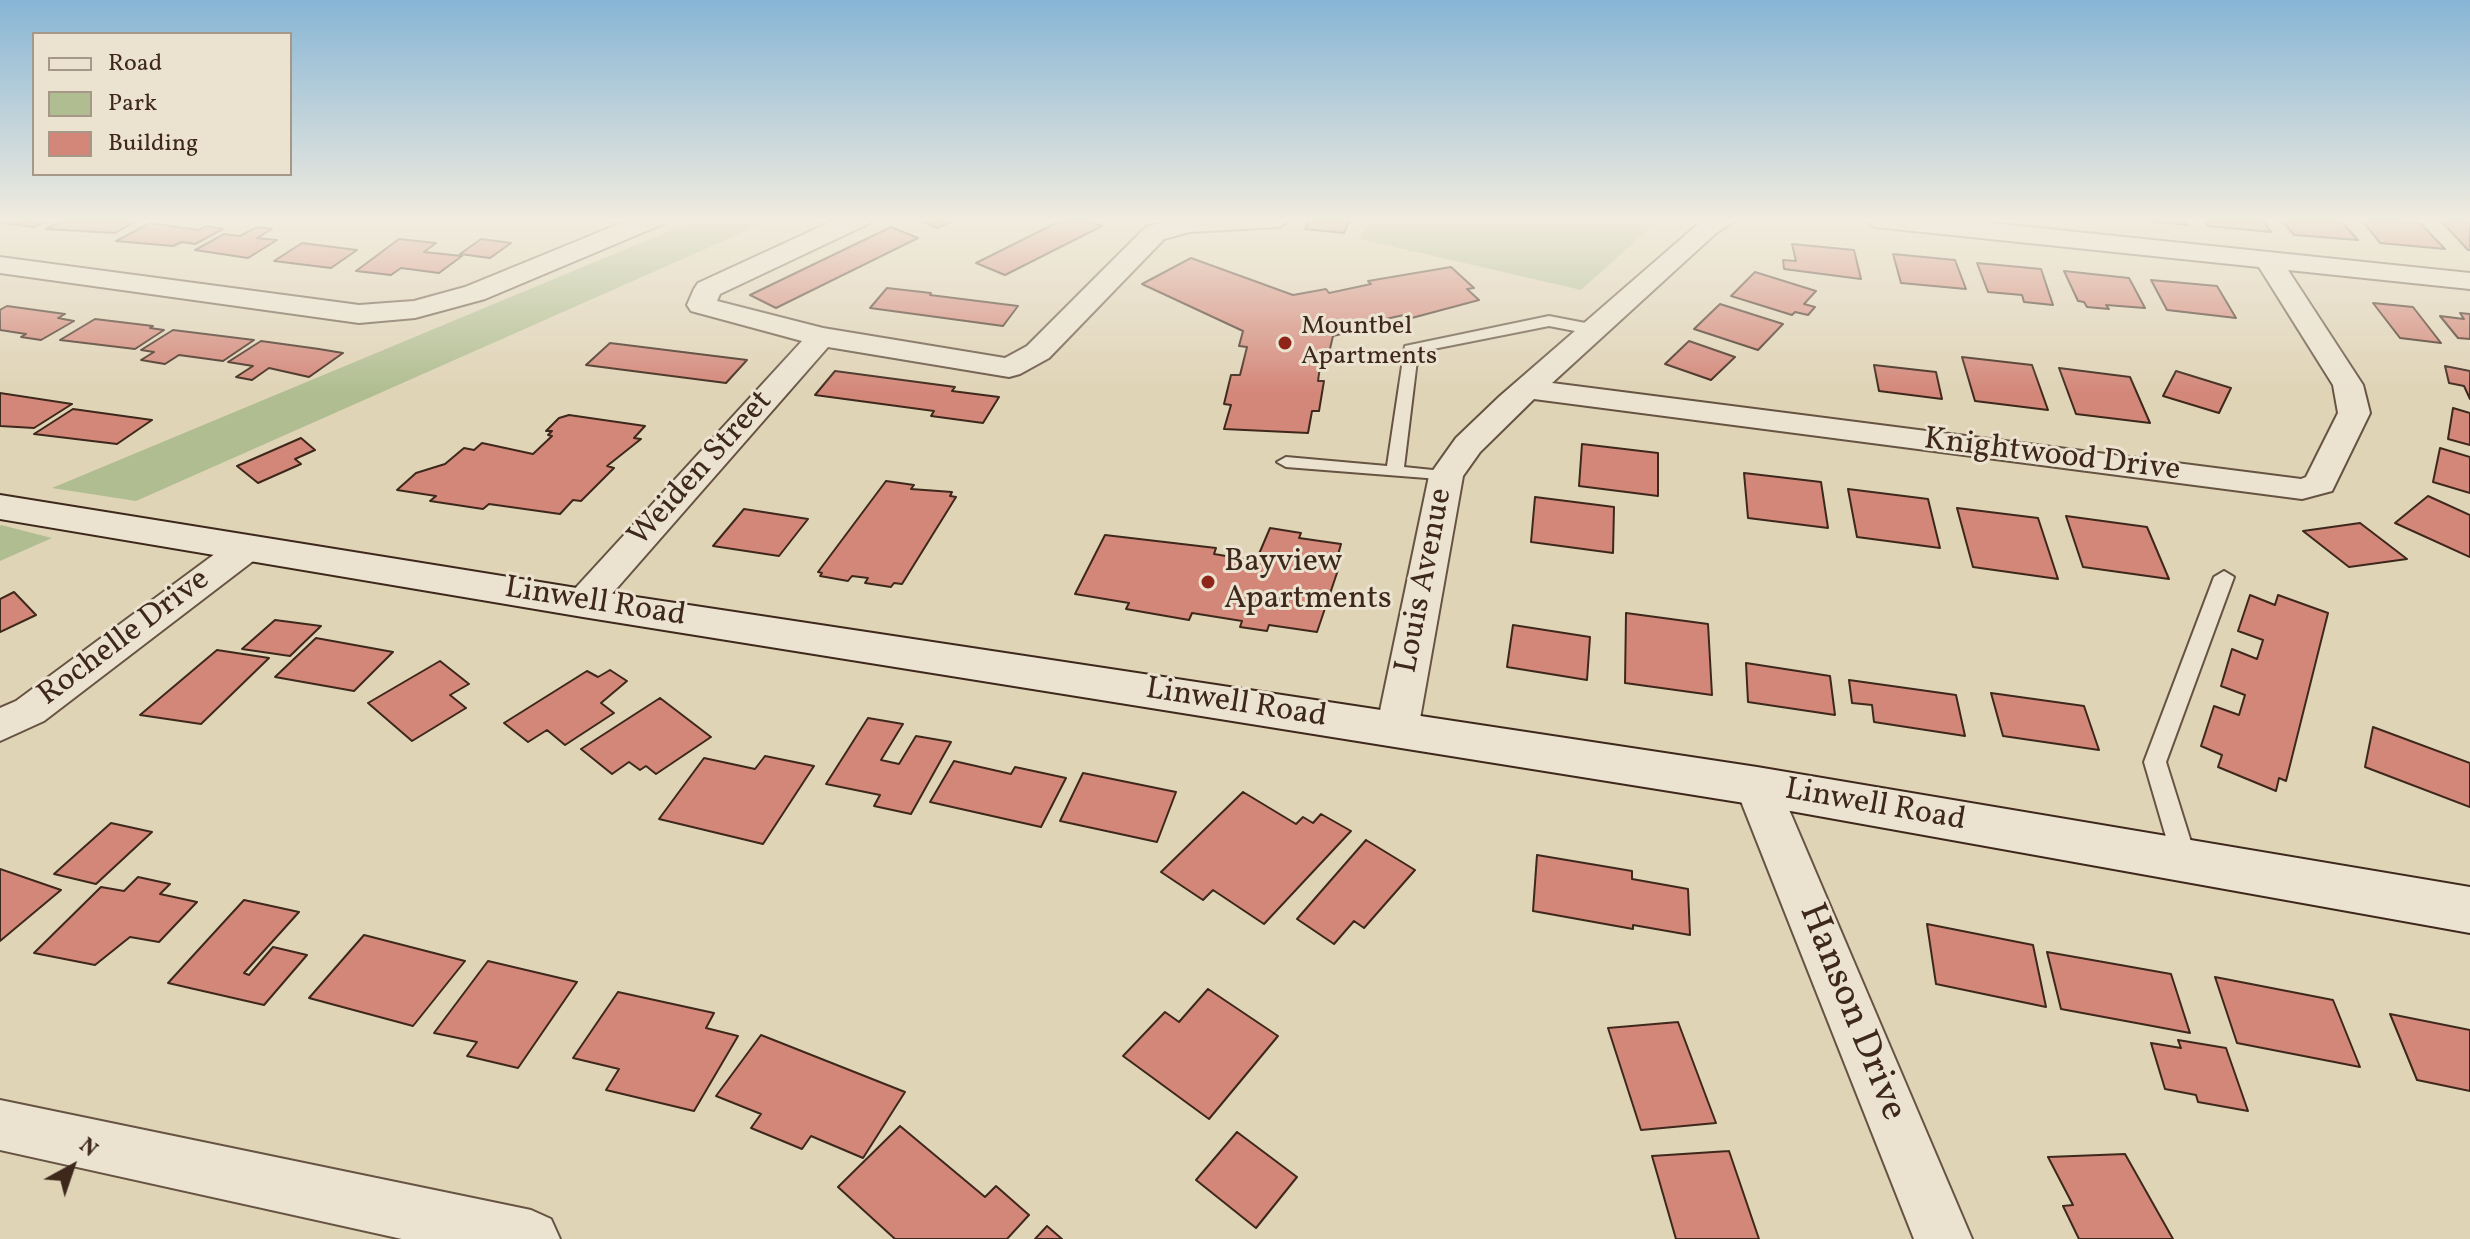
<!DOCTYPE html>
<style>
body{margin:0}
#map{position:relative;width:2470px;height:1239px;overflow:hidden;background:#e0d4b7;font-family:Vollkorn,serif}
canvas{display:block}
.legend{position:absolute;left:32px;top:32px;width:260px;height:144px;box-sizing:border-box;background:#ebe3d0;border:2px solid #a69888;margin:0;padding:10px 14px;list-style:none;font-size:24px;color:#3e281b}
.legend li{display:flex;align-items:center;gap:16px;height:40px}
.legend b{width:40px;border:2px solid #a69888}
.north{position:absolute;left:32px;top:1127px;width:80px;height:80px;-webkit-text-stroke:6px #ebe3d0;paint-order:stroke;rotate:40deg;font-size:22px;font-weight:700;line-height:32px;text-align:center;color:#3e281b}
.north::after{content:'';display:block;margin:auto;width:28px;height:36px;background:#3e281b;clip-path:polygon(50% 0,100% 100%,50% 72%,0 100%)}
</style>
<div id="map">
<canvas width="2470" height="1239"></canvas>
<ul class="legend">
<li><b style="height:10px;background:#ebe3d0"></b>Road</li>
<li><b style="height:22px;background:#b0bd90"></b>Park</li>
<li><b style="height:22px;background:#d38779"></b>Building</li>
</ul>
<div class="north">N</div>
</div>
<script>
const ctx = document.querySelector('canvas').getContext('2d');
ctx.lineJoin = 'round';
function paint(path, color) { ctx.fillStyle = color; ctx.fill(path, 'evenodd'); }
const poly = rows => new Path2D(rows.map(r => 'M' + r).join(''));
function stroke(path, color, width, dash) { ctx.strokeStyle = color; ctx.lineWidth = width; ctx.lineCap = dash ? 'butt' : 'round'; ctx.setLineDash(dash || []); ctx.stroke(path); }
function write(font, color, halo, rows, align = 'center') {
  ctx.font = font + ' Vollkorn,serif'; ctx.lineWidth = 6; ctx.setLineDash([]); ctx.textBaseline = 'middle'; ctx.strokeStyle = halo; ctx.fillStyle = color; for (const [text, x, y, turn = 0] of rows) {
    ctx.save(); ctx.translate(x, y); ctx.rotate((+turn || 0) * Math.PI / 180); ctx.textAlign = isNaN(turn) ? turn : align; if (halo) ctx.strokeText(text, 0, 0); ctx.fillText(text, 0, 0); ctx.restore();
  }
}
paint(poly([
 [698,219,773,219,136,501,52,488],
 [1370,219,1660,219,1581,290,1360,239],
 [0,526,1,525,52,538,0,561]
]), '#b0bd90');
const building = poly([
 [0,219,50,219,34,227,0,223,0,219],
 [65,219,140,219,115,233,46,229,65,219],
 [917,219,955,219,938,228,917,219],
 [1064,219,1083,219,1102,226,1005,275,976,263,1064,219],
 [1310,219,1350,219,1344,233,1305,229,1310,219],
 [2129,219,2185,219,2188,225,2129,219],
 [2204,219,2262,219,2271,232,2208,226,2204,219],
 [2281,219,2339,219,2358,240,2294,235,2281,219],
 [2361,219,2420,223,2445,249,2380,243,2361,219],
 [2439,219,2470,221,2470,250,2468,250,2439,219],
 [150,223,199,230,206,226,223,229,195,244,182,242,173,246,116,241,150,223],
 [257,227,272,229,257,238,277,240,248,258,195,250,224,234,240,236,257,227],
 [891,227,918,238,776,308,750,295,891,227],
 [399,239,436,243,424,252,462,256,439,273,401,268,391,275,356,271,399,239],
 [481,239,511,243,490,258,460,254,481,239],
 [302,243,357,250,331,268,274,261,302,243],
 [1792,244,1854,250,1861,279,1784,269,1783,260,1796,261,1792,244],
 [1893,254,1955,260,1966,289,1901,283,1893,254],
 [1191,258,1293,295,1326,289,1329,293,1371,284,1368,281,1451,267,1474,288,1467,289,1479,300,1408,319,1404,315,1358,325,1362,329,1333,336,1329,353,1322,352,1318,381,1324,381,1319,411,1312,411,1308,433,1224,429,1231,405,1224,404,1231,375,1240,375,1247,347,1239,346,1243,331,1142,284,1191,258],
 [1977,263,2041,269,2053,305,2024,302,2022,295,1988,292,1977,263],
 [2064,271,2129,278,2145,308,2106,305,2109,309,2087,307,2084,302,2078,301,2064,271],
 [1755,272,1816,291,1804,304,1815,307,1808,315,1795,312,1792,315,1731,296,1755,272],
 [2151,280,2217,286,2236,318,2167,310,2151,280],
 [887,288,931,293,930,295,1018,306,1003,326,870,308,887,288],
 [2373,303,2413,307,2441,343,2400,338,2373,303],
 [1720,304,1783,324,1758,350,1694,329,1720,304],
 [7,306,65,314,58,318,74,321,41,340,21,337,26,334,0,330,0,310,7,306],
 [2460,313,2470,314,2470,339,2458,338,2440,316,2464,319,2460,313],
 [95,319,153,326,150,328,164,330,135,349,60,340,95,319],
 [173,330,254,340,223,361,179,355,165,364,141,360,154,352,141,350,173,330],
 [261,341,319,349,343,353,309,377,269,368,252,380,236,377,253,366,228,362,261,341],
 [1689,341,1735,357,1711,380,1665,364,1689,341],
 [610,343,747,360,726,383,586,365,610,343],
 [1962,357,2032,365,2048,410,1975,401,1962,357],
 [1874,365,1936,372,1942,399,1879,391,1874,365],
 [2445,366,2470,371,2470,399,2464,386,2449,383,2445,366],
 [2059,368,2130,377,2150,423,2076,414,2059,368],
 [835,371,955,387,952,391,999,397,983,423,931,416,934,411,815,395,835,371],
 [2176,371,2231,388,2219,413,2163,396,2176,371],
 [0,393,72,404,34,428,0,426,0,393],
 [2453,408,2470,413,2470,445,2448,439,2453,408],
 [73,409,152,420,117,444,34,434,73,409],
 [569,415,645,426,634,438,641,439,607,466,614,468,581,501,573,500,560,514,489,504,483,509,430,501,436,496,397,490,416,473,445,464,464,448,474,450,482,443,533,454,552,436,548,435,552,431,546,431,559,418,569,415],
 [301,438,315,450,295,459,301,464,258,483,237,466,301,438],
 [1582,444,1658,453,1658,496,1579,486,1582,444],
 [2440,448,2470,457,2470,493,2433,482,2440,448],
 [1744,473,1821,482,1828,528,1748,518,1744,473],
 [886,481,914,485,911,489,952,492,950,496,956,497,902,584,894,583,891,587,865,583,868,578,852,576,848,581,820,576,822,573,818,572,886,481],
 [1848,489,1928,499,1940,548,1857,537,1848,489],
 [2428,496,2470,515,2470,557,2395,523,2428,496],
 [1535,497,1614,507,1613,553,1531,542,1535,497],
 [1957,508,2038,518,2058,579,1973,567,1957,508],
 [744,509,808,519,779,556,713,546,744,509],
 [2066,516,2147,527,2169,579,2083,567,2066,516],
 [2360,523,2407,559,2349,567,2303,531,2360,523],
 [1270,528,1301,533,1299,538,1341,544,1334,569,1338,570,1317,632,1269,625,1267,631,1240,627,1242,621,1192,613,1189,620,1126,609,1129,603,1075,594,1105,535,1216,548,1214,554,1256,561,1270,528],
 [14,592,36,615,0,632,0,599,14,592],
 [2250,595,2275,605,2278,595,2328,613,2286,781,2279,778,2276,791,2218,767,2222,755,2201,746,2214,706,2239,715,2245,695,2221,686,2232,649,2257,659,2263,640,2238,631,2250,595],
 [1626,613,1708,624,1712,695,1625,683,1626,613],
 [275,620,321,626,290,656,242,649,275,620],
 [1513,625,1590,637,1587,680,1507,667,1513,625],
 [316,638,393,652,354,691,275,677,316,638],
 [217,650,269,658,201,724,140,715,217,650],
 [440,661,469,684,450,695,466,708,412,741,368,703,440,661],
 [1746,663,1830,676,1835,715,1748,702,1746,663],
 [610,670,627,681,601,703,614,713,565,745,547,730,528,742,504,723,587,671,598,677,610,670],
 [1849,680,1956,695,1965,736,1874,722,1872,705,1852,703,1849,680],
 [1991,693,2084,706,2099,750,2003,736,1991,693],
 [660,698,711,737,656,774,646,766,640,770,629,762,612,774,581,749,660,698],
 [868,718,903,724,881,760,899,764,916,736,951,742,911,814,874,806,880,795,826,784,868,718],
 [2373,727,2470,763,2470,807,2365,767,2373,727],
 [765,756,814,766,763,844,659,819,704,758,755,769,765,756],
 [954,761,1011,774,1015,767,1066,778,1041,827,930,802,954,761],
 [1083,773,1176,792,1157,842,1060,821,1083,773],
 [1243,792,1296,824,1303,817,1313,823,1321,814,1351,831,1264,924,1213,890,1203,900,1161,872,1243,792],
 [111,823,152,832,96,884,54,874,111,823],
 [1366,840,1415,870,1364,928,1354,921,1334,944,1297,919,1366,840],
 [1537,855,1632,871,1632,879,1688,889,1690,935,1633,925,1633,929,1533,911,1537,855],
 [0,869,61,890,0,941,0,869],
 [138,877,170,884,160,894,197,902,159,942,130,937,95,965,34,953,101,887,124,891,138,877],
 [244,900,299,912,244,973,249,975,273,947,307,955,264,1005,168,983,244,900],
 [1927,924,2033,945,2046,1007,1936,984,1927,924],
 [364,935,465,961,413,1026,309,998,364,935],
 [2047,952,2171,974,2190,1033,2061,1009,2047,952],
 [488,961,577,982,518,1068,467,1056,477,1042,434,1033,488,961],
 [2215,977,2333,1000,2360,1067,2237,1043,2215,977],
 [1208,989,1278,1036,1209,1119,1123,1056,1165,1012,1179,1022,1208,989],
 [618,992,714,1013,706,1028,738,1036,694,1111,606,1090,619,1069,573,1058,618,992],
 [2390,1014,2470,1030,2470,1091,2417,1080,2390,1014],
 [1678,1022,1716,1123,1641,1130,1608,1028,1678,1022],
 [761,1035,905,1092,863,1158,811,1136,802,1149,751,1128,761,1114,716,1096,761,1035],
 [2178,1040,2226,1048,2248,1111,2198,1102,2196,1095,2165,1089,2151,1043,2181,1048,2178,1040],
 [900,1126,985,1197,996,1186,1029,1215,1007,1239,895,1239,838,1187,900,1126],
 [1237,1132,1297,1177,1256,1228,1196,1180,1237,1132],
 [1729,1151,1759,1239,1676,1239,1652,1156,1729,1151],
 [2125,1154,2173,1239,2079,1239,2063,1206,2073,1205,2048,1157,2125,1154],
 [1047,1226,1062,1239,1035,1239,1047,1226]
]);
paint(building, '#d38779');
stroke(building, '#3e281b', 2);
const lane = poly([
 [1549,316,1596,325,1604,330,1596,335,1549,326,1418,352,1404,467,1452,472,1455,476,1452,480,1286,467,1277,462,1286,457,1387,466,1405,346,1549,316],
 [2224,571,2234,577,2166,762,2197,861,2193,868,2185,871,2177,868,2173,861,2144,762,2214,577,2224,571]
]);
const street = poly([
 [631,219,667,219,663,224,485,299,415,318,359,323,0,273,0,257,359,305,414,301,465,287,631,219],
 [837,219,872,219,868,224,720,294,717,301,823,328,1005,358,1027,346,1146,227,1178,219,1292,219,1279,227,1190,232,1164,239,1049,358,1020,374,1009,377,828,347,596,612,583,615,570,612,564,603,570,594,802,341,691,311,687,305,694,289,698,283,837,219],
 [1704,219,1738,219,1716,233,1552,383,2301,479,2306,477,2338,413,2333,385,2259,267,1875,227,1862,219,1952,219,2470,273,2470,289,2288,270,2363,385,2370,413,2332,491,2302,499,1534,399,1480,452,1463,476,1418,730,1412,741,1397,745,1382,741,1376,730,1429,476,1456,438,1500,396,1704,219],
 [248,536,261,539,266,547,261,555,44,721,0,741,0,708,16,701,235,539,248,536],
 [1757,770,1772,774,1779,786,1972,1239,1914,1239,1735,786,1742,774,1757,770],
 [0,1100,531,1210,551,1219,560,1239,402,1239,0,1150,0,1100]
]);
const secondary = poly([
 [0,495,583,589,1757,767,2470,887,2470,933,1757,805,583,617,0,519,0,495]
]);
stroke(lane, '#665342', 4);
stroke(street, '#665342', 4);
stroke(secondary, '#3e281b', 4);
paint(lane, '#ebe3d0');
paint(street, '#ebe3d0');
paint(secondary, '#ebe3d0');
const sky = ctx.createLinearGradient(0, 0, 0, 393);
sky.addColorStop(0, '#87b5d5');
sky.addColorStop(0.56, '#f1ecdf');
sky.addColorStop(1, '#f1ecdf00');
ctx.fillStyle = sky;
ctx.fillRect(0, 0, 2470, 393);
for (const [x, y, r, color] of [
 [1285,343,8,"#8f2418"],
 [1208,582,8,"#8f2418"]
]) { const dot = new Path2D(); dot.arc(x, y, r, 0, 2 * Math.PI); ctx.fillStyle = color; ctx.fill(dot); stroke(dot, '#ebe3d0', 3); }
write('26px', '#3e281b', '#ebe3d0', [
 ["Mountbel",1301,328],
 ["Apartments",1301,358]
], 'left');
write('32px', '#3e281b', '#ebe3d0', [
 ["Knightwood Drive",2052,457,7],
 ["Weiden Street",702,470,-48],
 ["Louis Avenue",1426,581,-79],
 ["Linwell Road",595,604,9],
 ["Rochelle Drive",125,639,-37],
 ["Linwell Road",1236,705,9],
 ["Linwell Road",1875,807,10]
]);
write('32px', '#3e281b', '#ebe3d0', [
 ["Bayview",1224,564],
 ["Apartments",1224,601]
], 'left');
write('38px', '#3e281b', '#ebe3d0', [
 ["Hanson Drive",1850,1013,68]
]);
</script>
